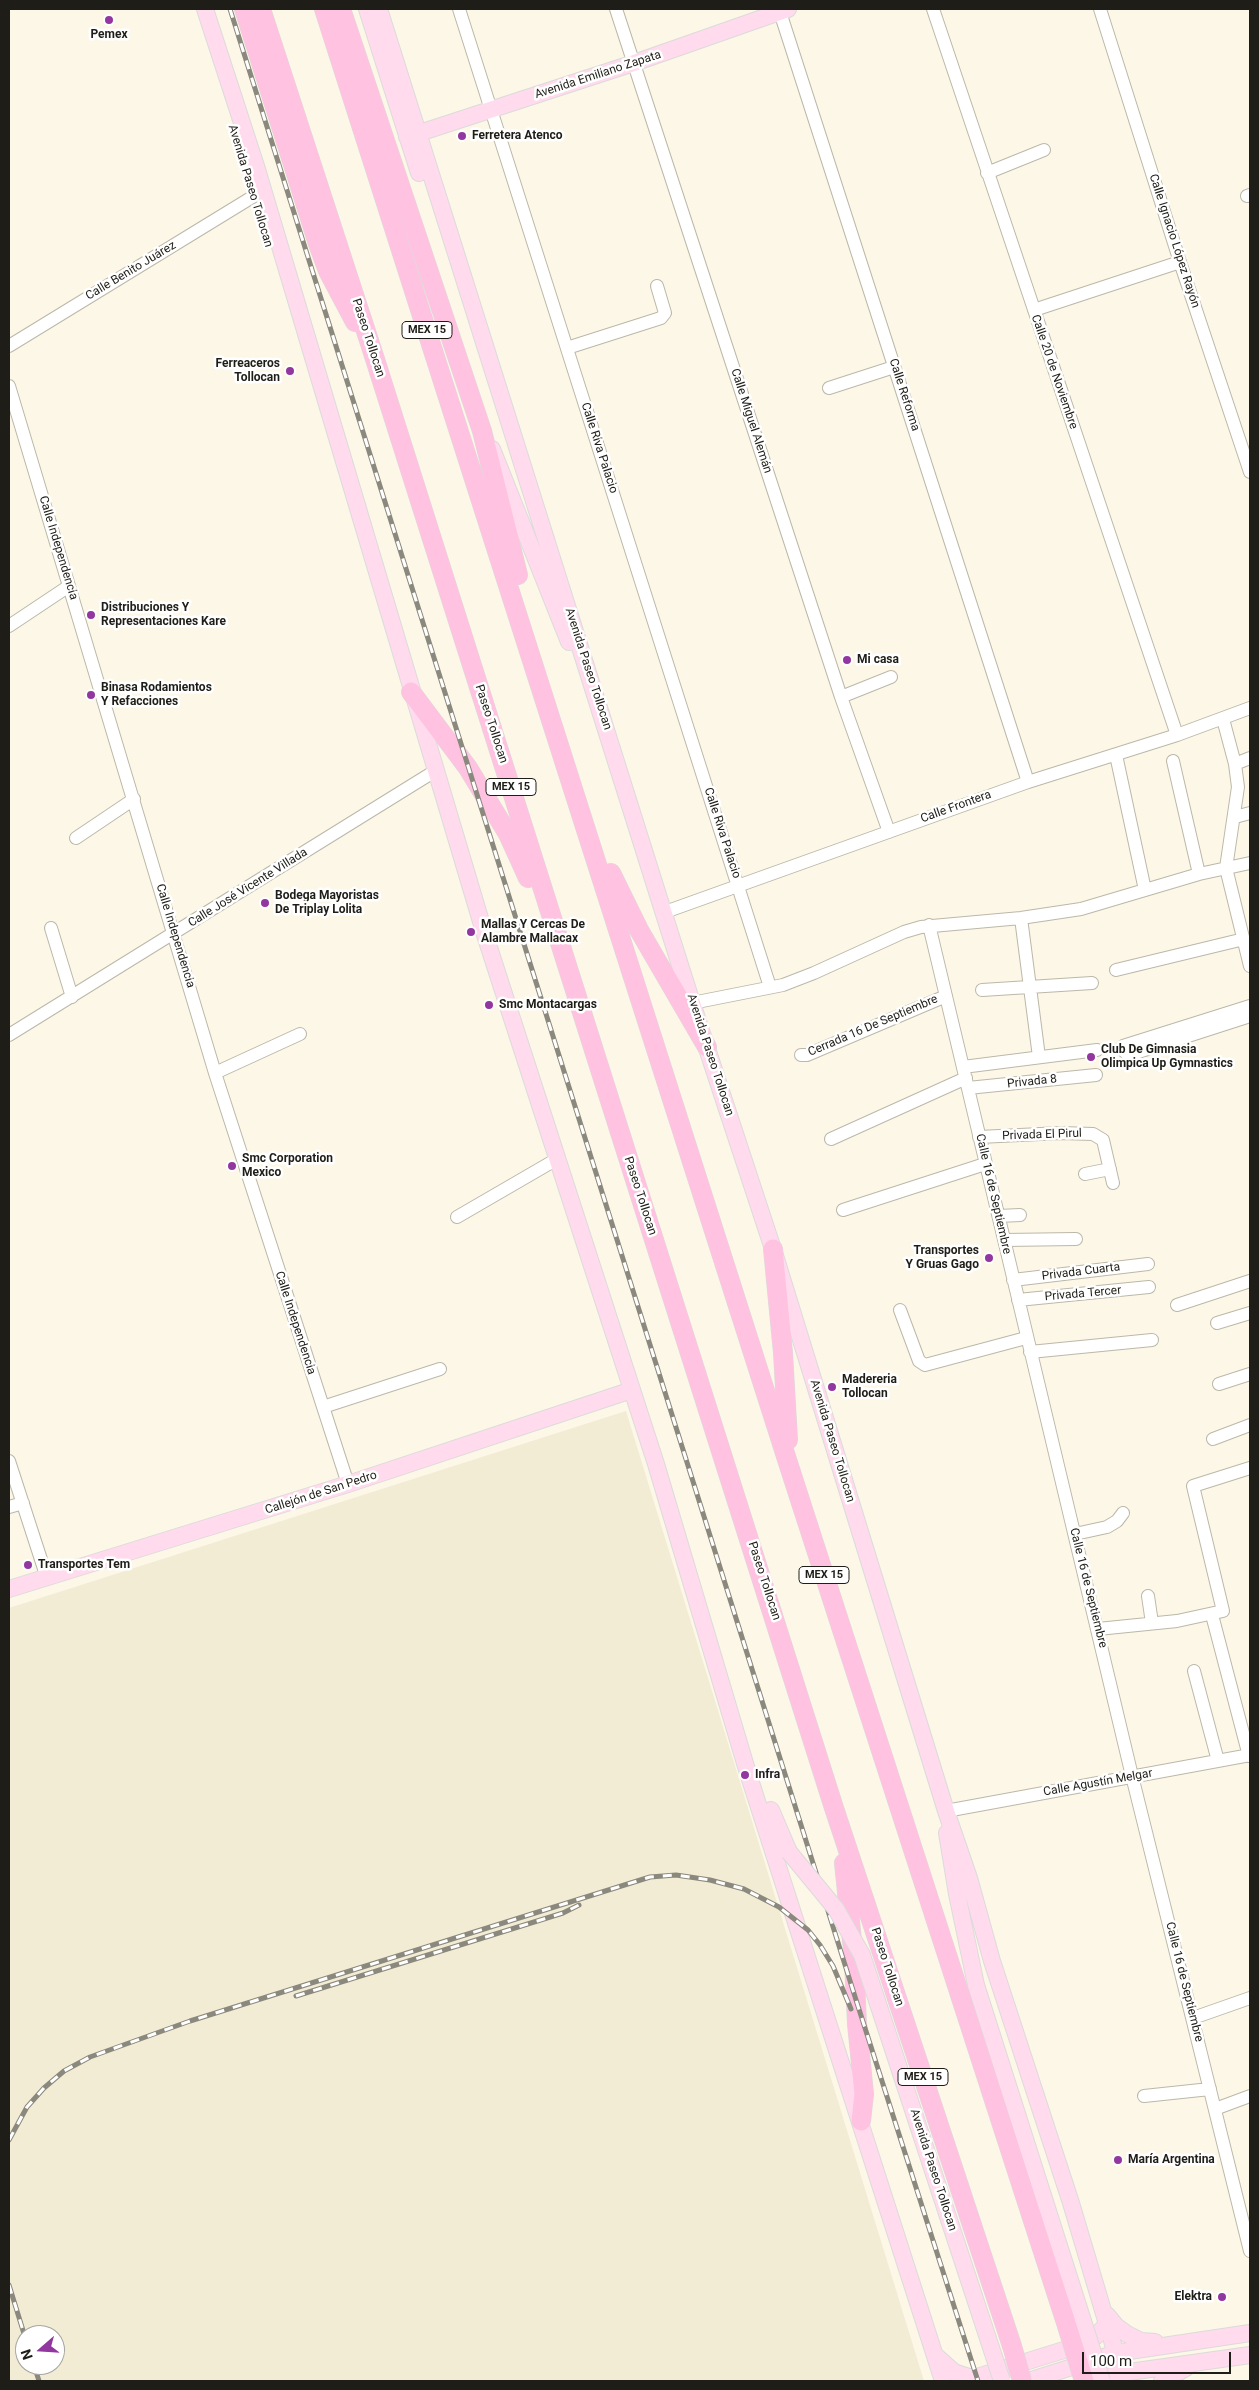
<!DOCTYPE html>
<meta charset="utf-8">
<style>
body{margin:0}
#map{position:relative;width:1259px;height:2390px;overflow:hidden;background:#fcf7e7;font-family:Roboto,sans-serif}
canvas{display:block}
.frame{position:absolute;inset:0;border:10px solid #1e1d17;pointer-events:none}
.north{position:absolute;left:15px;top:2325px;width:50px;height:50px;box-sizing:border-box;background:#fff;border:1px solid #a5a5a2;border-radius:50%;rotate:251deg;font-size:14px;font-weight:700;line-height:20px;text-align:center;color:#1e1d17}
.north::after{content:'';display:block;margin:auto;width:18px;height:22px;background:#9236a0;clip-path:polygon(50% 0,100% 100%,50% 72%,0 100%)}
.scale{position:absolute;left:1082px;top:2352px;width:149px;height:22px;box-sizing:border-box;border:2px solid #1e1d17;border-top:0;padding-left:6px;font-size:15px;line-height:18px;white-space:nowrap;color:#1e1d17;-webkit-text-stroke:4px #fff;paint-order:stroke}
</style>
<div id="map">
<canvas width="1259" height="2390"></canvas>
<div class="frame"></div>
<div class="north">N</div>
<div class="scale">100 m</div>
</div>
<script>
const ctx = document.querySelector('canvas').getContext('2d');
ctx.lineJoin = 'round';
function paint(path, color) { ctx.fillStyle = color; ctx.fill(path, 'evenodd'); }
const poly = rows => new Path2D(rows.map(r => 'M' + r).join(''));
function stroke(path, color, width, dash) { ctx.strokeStyle = color; ctx.lineWidth = width; ctx.lineCap = dash ? 'butt' : 'round'; ctx.setLineDash(dash || []); ctx.stroke(path); }
function write(font, color, halo, rows, align = 'center') {
  ctx.font = font + ' Roboto,sans-serif'; ctx.lineWidth = 5; ctx.setLineDash([]); ctx.textBaseline = 'middle'; ctx.strokeStyle = halo; ctx.fillStyle = color; for (const [text, x, y, turn = 0] of rows) {
    ctx.save(); ctx.translate(x, y); ctx.rotate((+turn || 0) * Math.PI / 180); ctx.textAlign = isNaN(turn) ? turn : align; if (halo) ctx.strokeText(text, 0, 0); ctx.fillText(text, 0, 0); ctx.restore();
  }
}
paint(poly([
 [626,1411,924,2381,9,2381,9,1608],
 [25,2335,55,2335,55,2365,25,2365]
]), '#f2ecd4');
const minor = poly([
 [459,9,770,987],
 [616,9,841,697,889,832],
 [779,9,1028,782],
 [933,9,1177,735],
 [1100,9,1180,262,1250,472],
 [987,173,1044,150],
 [1247,196,1250,195],
 [1034,310,1180,262],
 [9,346,254,196],
 [567,348,661,318,665,313,657,286],
 [9,386,215,1073,348,1484],
 [829,388,894,367],
 [9,626,69,586],
 [841,697,891,677],
 [1223,719,1235,764,1238,787,1226,868,1250,966],
 [1116,755,1145,890],
 [1173,761,1199,874],
 [1235,764,1250,758],
 [1235,817,1250,813],
 [76,838,134,799],
 [665,912,1028,782,1177,735,1250,708],
 [1021,918,1039,1057],
 [929,925,1132,1776,1250,2251],
 [51,928,72,997],
 [1116,970,1244,939],
 [982,990,1092,983],
 [692,1003,783,985,814,973,904,932,921,927,1021,918,1081,909,1199,874,1250,863],
 [1250,1006,1123,1046,1122,1049,1126,1053,1132,1054,1250,1016],
 [9,1035,435,771],
 [801,1055,807,1055,946,996],
 [963,1067,1097,1050],
 [215,1073,300,1034],
 [968,1088,1096,1075],
 [979,1137,1061,1133,1093,1134,1103,1140,1113,1183],
 [831,1139,966,1078],
 [1085,1174,1110,1169],
 [843,1210,985,1164],
 [999,1216,1020,1215],
 [457,1217,557,1159],
 [1004,1240,1076,1239],
 [1013,1280,1148,1264],
 [1018,1300,1149,1287],
 [1177,1305,1250,1281],
 [900,1310,919,1361,925,1365,1026,1338],
 [1217,1323,1250,1313],
 [1030,1352,1152,1340],
 [1219,1384,1250,1374],
 [323,1407,440,1369],
 [1213,1439,1250,1425],
 [9,1461,47,1578],
 [9,1507,23,1503],
 [1075,1534,1107,1527,1117,1521,1123,1513],
 [1148,1596,1152,1623],
 [1212,1615,1249,1756],
 [1098,1629,1177,1621,1223,1611,1193,1486,1250,1468],
 [1194,1671,1218,1761],
 [946,1811,1250,1755],
 [1193,2018,1250,1998],
 [1144,2096,1210,2089],
 [1215,2109,1250,2096]
]);
const major = poly([
 [205,9,256,166,485,935,656,1464,747,1770,943,2381],
 [367,9,419,173],
 [379,9,692,1003,773,1249,946,1811,969,1878,992,1961,1071,2203,1124,2381],
 [407,137,634,63,788,9],
 [492,449,569,642],
 [9,1589,348,1484,632,1390],
 [771,1810,789,1852],
 [947,1833,957,1894,976,1985,1083,2321],
 [1107,2315,1116,2326,1127,2334,1141,2341,1155,2342],
 [936,2356,954,2372,969,2377,977,2377,1083,2344,1096,2336,1107,2324],
 [1028,2381,1116,2353,1250,2333],
 [1095,2381,1122,2373,1250,2355],
 [1162,2381,1186,2368]
]);
const highway = poly([
 [244,9,318,244,328,271,355,322],
 [261,9,374,356,834,1808,1012,2346],
 [324,9,790,1469,1067,2326],
 [341,9,482,431,518,575],
 [411,692,468,768,508,834,528,878],
 [611,873,639,930,707,1047],
 [773,1249,783,1353,788,1440],
 [844,1863,854,1960,857,2024,864,2094,861,2121]
]);
stroke(minor, '#bcb8a9', 14);
stroke(major, '#dbdbda', 18);
stroke(highway, '#dbdbda', 20);
stroke(minor, '#fff', 12);
stroke(major, '#ffdbed', 16);
stroke(highway, '#ffc3e1', 19);
const rail = poly([
 [230,9,857,2003,978,2381],
 [296,1996,563,1913,579,1905],
 [9,2140,27,2107,44,2088,64,2071,90,2057,190,2021,650,1877,676,1875,710,1880,744,1889,779,1907,808,1930,820,1945,833,1966,851,2009],
 [9,2285,25,2337],
 [34,2365,39,2381]
]);
stroke(rail, '#8b887d', 5);
stroke(rail, '#fff', 3, [9]);
const majorBridge = poly([
 [789,1852,836,1909,862,1955,1002,2381],
 [1083,2321,1102,2381]
]);
const highwayBridge = poly([
 [1067,2326,1084,2381],
 [1012,2346,1022,2381]
]);
stroke(majorBridge, '#dbdbda', 18, []);
stroke(highwayBridge, '#dbdbda', 20, []);
stroke(majorBridge, '#ffdbed', 16);
stroke(highwayBridge, '#ffc3e1', 19);
for (const [x, y, r, color] of [
 [109,20,5,"#9236a0"],
 [462,136,5,"#9236a0"],
 [290,371,5,"#9236a0"],
 [91,615,5,"#9236a0"],
 [847,660,5,"#9236a0"],
 [91,695,5,"#9236a0"],
 [265,903,5,"#9236a0"],
 [471,932,5,"#9236a0"],
 [489,1005,5,"#9236a0"],
 [1091,1057,5,"#9236a0"],
 [232,1166,5,"#9236a0"],
 [989,1258,5,"#9236a0"],
 [832,1387,5,"#9236a0"],
 [28,1565,5,"#9236a0"],
 [745,1775,5,"#9236a0"],
 [1118,2160,5,"#9236a0"],
 [1222,2297,5,"#9236a0"]
]) { const dot = new Path2D(); dot.arc(x, y, r, 0, 2 * Math.PI); ctx.fillStyle = color; ctx.fill(dot); stroke(dot, '#fff', 2); }
for (const [x, y, w] of [
 [427,330,50],
 [511,787,50],
 [824,1575,50],
 [923,2077,50]
]) { const box = new Path2D(); box.roundRect(x - w / 2, y - 8.5, w, 17, 4); ctx.fillStyle = '#fff'; ctx.fill(box); stroke(box, '#1e1d17', 1); }
write('bold 11px', '#1e1d17', null, [
 ["MEX 15",427,330],
 ["MEX 15",511,787],
 ["MEX 15",824,1575],
 ["MEX 15",923,2077]
]);
write('bold 12px', '#1e1d17', '#fff', [
 ["Pemex",109,35,"center"],
 ["Ferretera Atenco",472,136],
 ["Ferreaceros",280,364,"right"],
 ["Tollocan",280,378,"right"],
 ["Distribuciones Y",101,608],
 ["Representaciones Kare",101,622],
 ["Mi casa",857,660],
 ["Binasa Rodamientos",101,688],
 ["Y Refacciones",101,702],
 ["Bodega Mayoristas",275,896],
 ["De Triplay Lolita",275,910],
 ["Mallas Y Cercas De",481,925],
 ["Alambre Mallacax",481,939],
 ["Smc Montacargas",499,1005],
 ["Club De Gimnasia",1101,1050],
 ["Olimpica Up Gymnastics",1101,1064],
 ["Smc Corporation",242,1159],
 ["Mexico",242,1173],
 ["Transportes",979,1251,"right"],
 ["Y Gruas Gago",979,1265,"right"],
 ["Madereria",842,1380],
 ["Tollocan",842,1394],
 ["Transportes Tem",38,1565],
 ["Infra",755,1775],
 ["María Argentina",1128,2160],
 ["Elektra",1212,2297,"right"]
], 'left');
write('12px', '#1e1d17', '#fff', [
 ["Avenida Emiliano Zapata",598,75,-18],
 ["Avenida Paseo Tollocan",250,186,73],
 ["Calle Ignacio López Rayón",1174,241,72],
 ["Calle Benito Juárez",131,271,-31],
 ["Paseo Tollocan",368,338,72],
 ["Calle 20 de Noviembre",1054,372,71],
 ["Calle Reforma",904,395,72],
 ["Calle Miguel Alemán",751,421,72],
 ["Calle Riva Palacio",599,448,72],
 ["Calle Independencia",58,548,73],
 ["Avenida Paseo Tollocan",588,669,72],
 ["Paseo Tollocan",491,724,72],
 ["Calle Frontera",956,807,-20],
 ["Calle Riva Palacio",722,833,72],
 ["Calle José Vicente Villada",248,888,-32],
 ["Calle Independencia",175,936,73],
 ["Cerrada 16 De Septiembre",873,1026,-23],
 ["Avenida Paseo Tollocan",710,1055,72],
 ["Privada 8",1032,1082,-6],
 ["Privada El Pirul",1042,1135,-2],
 ["Calle 16 de Septiembre",993,1194,77],
 ["Paseo Tollocan",640,1196,72],
 ["Privada Cuarta",1081,1272,-7],
 ["Privada Tercer",1083,1294,-5],
 ["Calle Independencia",295,1323,72],
 ["Avenida Paseo Tollocan",832,1441,73],
 ["Callejón de San Pedro",321,1493,-18],
 ["Paseo Tollocan",764,1581,72],
 ["Calle 16 de Septiembre",1088,1588,76],
 ["Calle Agustín Melgar",1098,1783,-10],
 ["Paseo Tollocan",887,1967,72],
 ["Calle 16 de Septiembre",1184,1982,76],
 ["Avenida Paseo Tollocan",933,2170,72]
]);
</script>
